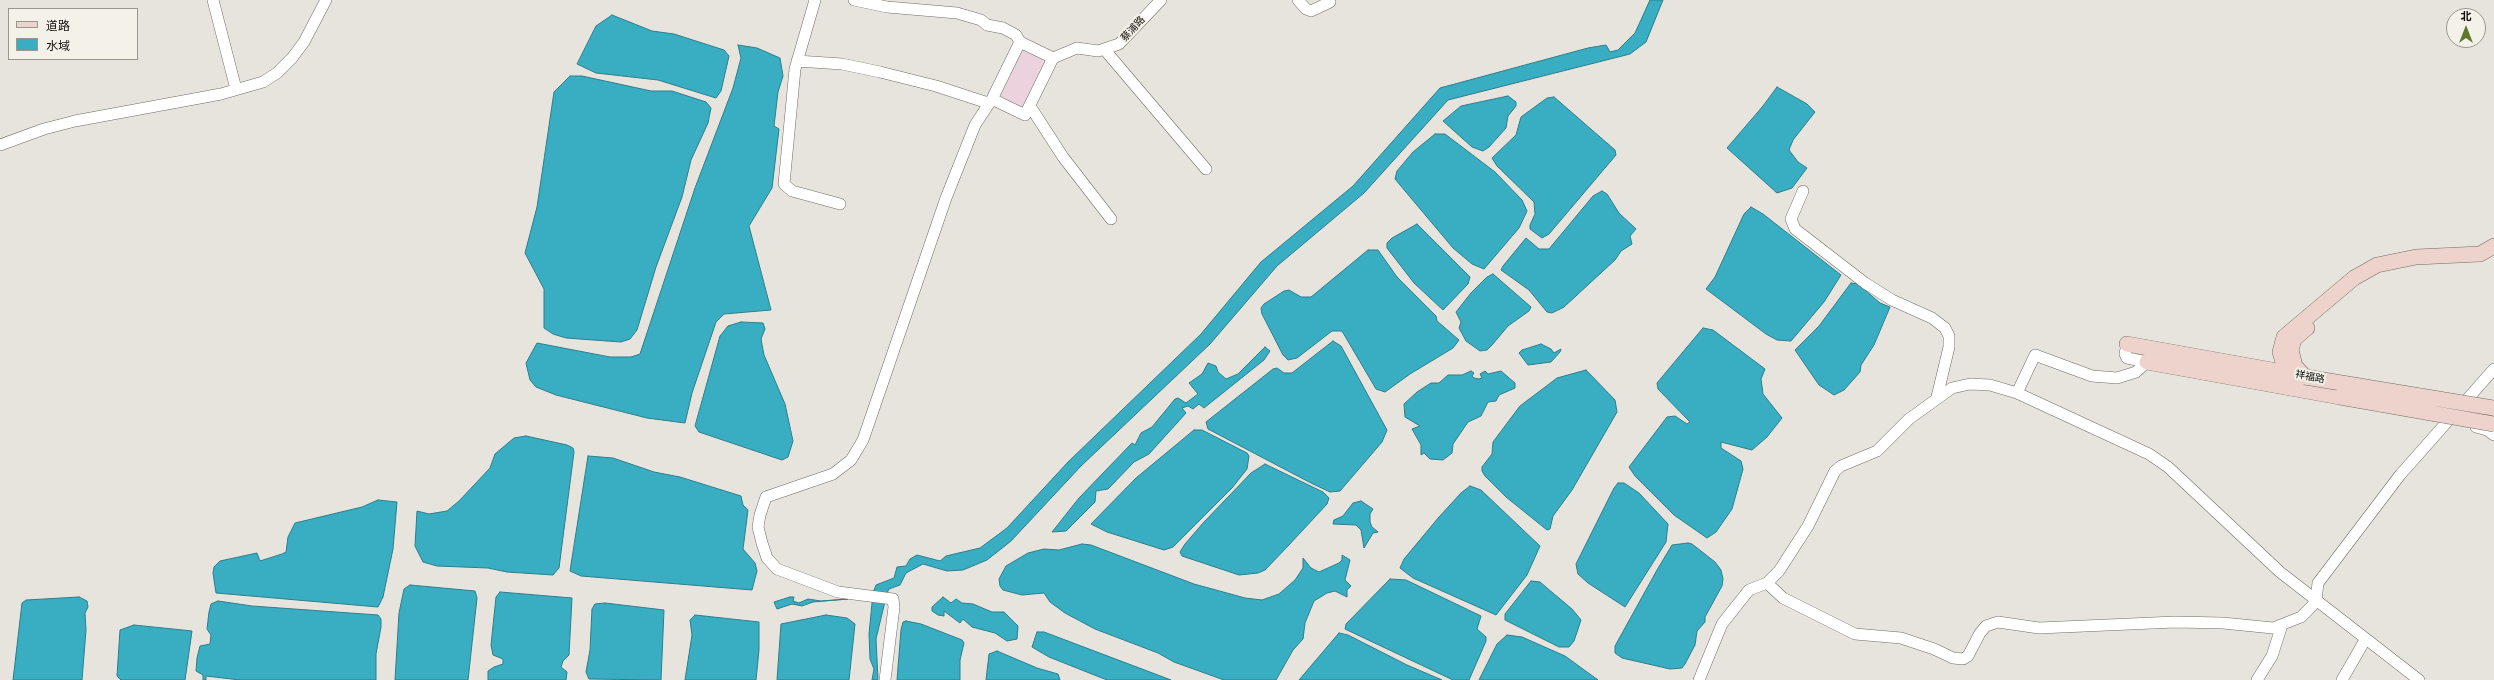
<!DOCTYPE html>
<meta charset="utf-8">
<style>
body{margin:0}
#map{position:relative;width:2494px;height:680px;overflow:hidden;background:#e6e4dc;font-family:Rubik,"Noto Sans SC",sans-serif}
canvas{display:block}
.legend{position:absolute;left:8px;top:8px;width:130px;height:52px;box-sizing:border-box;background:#f4f1e9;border:1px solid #989691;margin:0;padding:5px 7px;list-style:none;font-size:12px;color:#0f0e0c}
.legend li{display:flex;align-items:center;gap:8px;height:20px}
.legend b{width:20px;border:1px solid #989691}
.north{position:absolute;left:2446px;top:8px;width:40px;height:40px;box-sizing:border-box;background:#f4f1e9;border:1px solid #989691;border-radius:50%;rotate:0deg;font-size:11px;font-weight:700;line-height:16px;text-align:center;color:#0f0e0c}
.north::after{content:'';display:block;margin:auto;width:14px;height:18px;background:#617729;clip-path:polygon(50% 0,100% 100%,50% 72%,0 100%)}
</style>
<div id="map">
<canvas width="2494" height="680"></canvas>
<ul class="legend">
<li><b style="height:5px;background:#eed3cd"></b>道路</li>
<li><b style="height:11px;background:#39aec3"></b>水域</li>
</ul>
<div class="north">北</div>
</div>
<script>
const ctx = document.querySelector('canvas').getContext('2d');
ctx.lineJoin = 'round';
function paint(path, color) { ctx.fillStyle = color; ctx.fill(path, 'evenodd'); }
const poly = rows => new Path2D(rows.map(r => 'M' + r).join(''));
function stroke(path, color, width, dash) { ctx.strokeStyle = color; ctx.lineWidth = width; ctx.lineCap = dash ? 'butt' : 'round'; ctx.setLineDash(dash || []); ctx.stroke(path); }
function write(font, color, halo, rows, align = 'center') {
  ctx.font = font + ' Rubik,"Noto Sans SC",sans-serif'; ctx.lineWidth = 4; ctx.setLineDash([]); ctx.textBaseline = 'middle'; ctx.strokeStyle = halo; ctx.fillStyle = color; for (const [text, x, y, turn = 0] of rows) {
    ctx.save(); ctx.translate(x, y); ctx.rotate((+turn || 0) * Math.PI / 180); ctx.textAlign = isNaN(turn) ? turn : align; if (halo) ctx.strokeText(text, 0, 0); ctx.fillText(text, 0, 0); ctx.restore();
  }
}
paint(poly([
 [1020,42,1053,58,1025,115,992,99]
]), '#ebd2dc');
const water = poly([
 [1650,0,1663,0,1646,42,1630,54,1448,100,1364,193,1277,266,1210,344,1081,466,1011,541,987,560,963,570,947,571,923,564,906,573,900,585,889,589,887,593,876,639,878,680,872,680,874,669,870,659,869,634,873,593,876,585,894,578,897,567,906,566,910,559,917,555,940,561,946,556,980,548,1007,528,1068,462,1201,334,1261,262,1353,186,1440,88,1588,48,1606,45,1610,52,1618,50,1635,33,1650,0],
 [612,15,652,31,674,34,724,50,729,56,721,91,716,98,658,80,596,73,577,64,596,26,612,15],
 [738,45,757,48,780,58,783,76,778,92,774,126,779,129,772,188,749,226,771,310,724,314,716,322,692,393,685,423,647,418,556,395,536,387,530,380,526,363,537,343,610,357,631,357,640,354,695,188,733,88,741,58,738,45],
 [570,76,582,76,651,91,672,91,706,102,711,108,708,123,691,160,682,197,656,267,637,330,630,339,621,342,566,338,553,334,544,328,544,289,525,253,537,207,554,92,570,76],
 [1777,87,1807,104,1815,112,1793,140,1789,150,1798,162,1807,168,1792,188,1777,193,1727,148,1763,106,1777,87],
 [1508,96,1516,102,1516,106,1508,116,1506,128,1489,147,1483,151,1472,147,1443,121,1461,106,1508,96],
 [1554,97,1615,150,1616,155,1549,234,1542,238,1530,229,1530,225,1535,214,1534,202,1497,166,1492,158,1516,135,1521,117,1547,98,1554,97],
 [1435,134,1445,134,1495,172,1522,200,1527,211,1519,228,1484,269,1472,264,1453,248,1395,179,1397,171,1413,152,1435,134],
 [1602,191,1607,194,1619,213,1636,229,1630,236,1632,244,1621,251,1615,260,1564,307,1552,313,1547,312,1529,290,1501,270,1503,266,1526,238,1539,249,1549,249,1593,196,1602,191],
 [1751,207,1763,214,1841,275,1824,302,1791,341,1777,340,1766,334,1706,289,1715,277,1744,214,1751,207],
 [1417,224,1470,277,1468,284,1443,310,1414,283,1387,248,1387,243,1392,238,1417,224],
 [1368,250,1378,250,1397,277,1436,316,1437,321,1459,340,1453,348,1410,374,1385,392,1376,389,1342,331,1332,331,1297,358,1288,360,1283,355,1262,314,1261,308,1264,304,1284,291,1289,290,1301,297,1311,297,1368,250],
 [1493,274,1531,307,1529,311,1508,326,1492,345,1487,350,1480,351,1466,341,1459,328,1461,322,1456,312,1471,293,1487,277,1493,274],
 [1851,283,1858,284,1880,303,1890,307,1874,345,1861,365,1860,372,1844,390,1834,395,1819,385,1795,350,1819,326,1851,283],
 [741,322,763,323,765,329,761,339,764,355,785,404,793,441,788,457,782,460,699,432,695,426,720,336,728,326,741,322],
 [1703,328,1713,330,1765,369,1761,379,1763,394,1782,418,1767,437,1752,450,1721,442,1721,448,1741,461,1743,469,1732,509,1716,532,1707,538,1674,515,1635,476,1629,467,1667,417,1675,416,1687,424,1690,422,1658,389,1657,383,1703,328],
 [1333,341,1341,346,1387,430,1382,442,1340,491,1330,492,1311,483,1208,429,1206,422,1273,369,1277,368,1284,373,1292,373,1333,341],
 [1541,344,1551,349,1554,353,1561,349,1560,352,1551,362,1528,365,1519,353,1522,350,1541,344],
 [1265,347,1270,351,1264,360,1204,408,1199,404,1193,409,1188,406,1182,408,1186,413,1149,454,1134,462,1108,489,1096,491,1095,502,1066,531,1052,532,1079,498,1132,443,1135,445,1141,433,1152,427,1175,399,1178,398,1186,403,1198,394,1189,383,1202,374,1208,363,1216,366,1218,372,1226,379,1238,374,1265,347],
 [1586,370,1615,400,1617,412,1572,490,1553,516,1550,529,1547,530,1506,497,1485,476,1482,471,1482,467,1492,454,1493,442,1520,406,1557,378,1586,370],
 [1471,371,1474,373,1472,376,1474,378,1479,379,1482,378,1480,374,1485,371,1488,374,1501,371,1515,383,1515,388,1499,395,1496,401,1488,402,1481,416,1468,422,1453,444,1452,453,1443,460,1430,459,1424,453,1421,455,1421,445,1412,429,1420,426,1405,417,1404,404,1417,392,1431,383,1439,383,1448,375,1462,375,1471,371],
 [1194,430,1202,430,1247,453,1249,456,1247,469,1232,488,1173,547,1164,550,1107,532,1091,524,1136,478,1194,430],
 [526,436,567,445,573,448,574,452,559,568,553,575,507,572,488,568,437,566,423,562,415,546,417,511,429,514,447,511,459,501,490,468,495,454,514,438,526,436],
 [588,456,613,458,654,472,680,477,741,496,743,505,748,510,743,549,755,563,757,571,752,590,581,576,570,571,588,456],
 [1265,464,1323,492,1329,498,1327,504,1288,546,1265,570,1258,573,1239,575,1182,556,1180,552,1185,544,1204,522,1251,473,1265,464],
 [1618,483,1624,483,1639,493,1668,524,1666,542,1625,607,1588,583,1578,574,1576,564,1614,488,1618,483],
 [1470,486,1481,490,1540,546,1527,575,1496,615,1413,578,1400,568,1404,559,1439,517,1461,493,1470,486],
 [378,500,397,502,393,549,383,597,378,607,216,593,213,573,214,567,220,561,257,553,260,561,282,554,286,552,288,537,295,523,362,507,378,500],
 [1361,501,1373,509,1370,514,1370,522,1372,527,1378,532,1373,533,1364,548,1361,530,1356,525,1333,524,1334,520,1343,516,1353,503,1361,501],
 [1688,543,1692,544,1715,562,1721,570,1723,579,1722,586,1705,617,1705,622,1697,631,1695,645,1685,664,1682,668,1670,669,1622,658,1615,653,1615,646,1657,570,1672,545,1688,543],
 [1082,544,1091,545,1194,584,1245,598,1262,600,1279,594,1295,580,1303,568,1303,558,1311,568,1319,572,1339,563,1342,560,1342,555,1350,560,1345,580,1351,586,1347,590,1347,597,1335,591,1327,593,1314,601,1305,623,1303,639,1293,650,1276,680,1224,680,1174,662,1158,653,1095,629,1065,613,1050,602,1044,593,1022,595,1003,590,1000,586,999,579,1006,566,1028,553,1044,549,1059,550,1082,544],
 [1390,579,1406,580,1481,616,1477,629,1486,637,1486,641,1469,680,1453,680,1345,629,1346,624,1390,579],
 [1531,581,1540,582,1547,588,1572,609,1581,620,1574,641,1569,647,1559,647,1505,620,1505,614,1531,581],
 [410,585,475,591,477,598,468,680,395,680,399,613,404,589,410,585],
 [500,592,572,598,569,655,563,661,561,667,567,672,566,680,488,680,488,671,494,667,503,664,503,659,493,655,491,645,496,597,500,592],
 [79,597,87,601,88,607,85,613,86,630,82,680,13,680,22,603,26,600,79,597],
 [790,597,794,597,793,601,799,603,808,599,821,601,848,599,813,602,802,606,792,604,777,609,774,602,790,597],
 [943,597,951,603,956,599,962,603,973,604,992,612,1004,612,1018,626,1017,639,1007,641,995,633,972,627,963,619,960,623,944,611,944,616,938,615,932,611,932,607,943,597],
 [218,601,252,606,378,615,381,619,381,627,376,654,376,680,240,680,206,676,206,680,203,680,203,675,196,671,197,658,200,646,210,644,211,635,207,629,209,612,211,604,218,601],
 [605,603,664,610,661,680,589,679,586,672,590,650,592,609,595,604,605,603],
 [695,615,759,622,759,650,756,680,685,680,692,635,690,620,695,615],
 [826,615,847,618,855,624,849,680,777,680,781,624,826,615],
 [906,621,921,624,962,640,964,643,960,660,960,680,897,680,901,630,903,622,906,621],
 [134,625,192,631,185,680,121,680,117,676,120,630,134,625],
 [1037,632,1044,632,1171,680,1107,680,1049,657,1032,647,1037,632],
 [1339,633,1348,635,1407,665,1442,680,1299,680,1339,633],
 [1507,635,1522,637,1565,656,1598,680,1479,680,1497,644,1507,635],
 [997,651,1037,668,1058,674,1060,680,986,680,989,654,997,651]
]);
paint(water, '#39aec3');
stroke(water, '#2c7e8c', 1);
const minor = poly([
 [213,0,236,89],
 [815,0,795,69,784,184,792,191,840,204],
 [854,0,887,7,957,13,981,20,987,25,1003,28,1016,35,1020,42,1053,58,1025,115,992,99,1020,42],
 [1298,0,1306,9,1311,11,1330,2],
 [1104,49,1206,169],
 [1053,58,1077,48,1098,51,1119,44,1161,0],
 [797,61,842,64,880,72,936,86,988,103],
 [1030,106,1063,157,1111,219],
 [0,145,44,129,75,121,221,94,263,82,277,73,292,58,304,42,326,0],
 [1803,191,1791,219,1795,229,1865,283,1892,300,1932,318,1945,328,1949,336,1949,347,1937,397],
 [2127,344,2125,354,2127,358,2147,362],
 [2017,393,2035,355,2092,376,2117,378,2136,372,2147,362],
 [2476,427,2487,430,2494,435],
 [1767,583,1783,598,1855,634,1901,638,1934,649,1953,658,1963,659,1968,656,1980,633,1986,626,1998,622,2039,628,2175,622,2223,623,2273,628,2301,617,2312,606,2316,600,2318,583,2400,475,2494,369],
 [885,680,894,607,893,599,838,592,777,569,767,558,762,543,758,527,760,515,766,497,833,474,851,460,863,440,946,198,975,125,992,99],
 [1699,680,1722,624,1749,590,1767,583,1779,571,1808,526,1835,471,1841,466,1877,451,1909,419,1952,388,1970,384,1990,385,2017,393,2149,454,2168,467,2280,572,2419,680],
 [2257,680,2272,656,2282,625],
 [2342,680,2365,640]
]);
const secondary = poly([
 [2127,344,2294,374],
 [2147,362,2340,397],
 [2305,377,2295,366,2291,350,2294,339,2307,328],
 [2298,389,2286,372,2280,352,2284,337,2354,278,2377,265,2416,257,2480,254,2494,246]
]);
stroke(minor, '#6f6d66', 12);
stroke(secondary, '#6f6d66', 16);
stroke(minor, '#fff', 11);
stroke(secondary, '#eed3cd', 15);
const secondaryBridge = poly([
 [2305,377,2494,408],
 [2340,397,2494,424]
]);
stroke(secondaryBridge, '#6f6d66', 16, []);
stroke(secondaryBridge, '#eed3cd', 15);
write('10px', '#0f0e0c', '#f4f1e9', [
 ["蔡浦路",1133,29,-47],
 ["祥福路",2310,377,11]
]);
</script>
